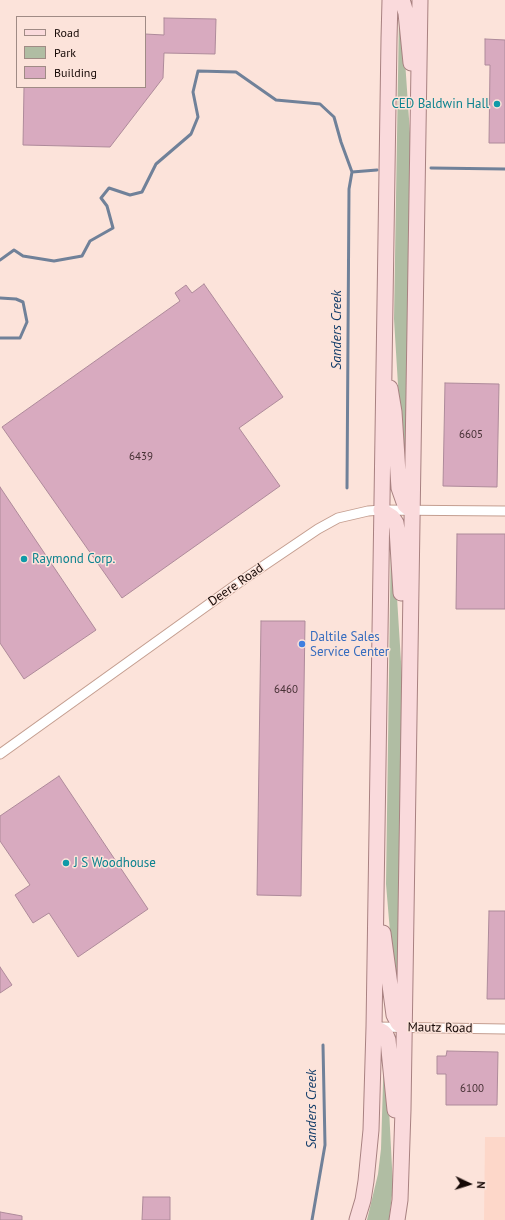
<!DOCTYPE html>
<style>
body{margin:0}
#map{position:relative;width:505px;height:1220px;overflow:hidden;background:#fce3da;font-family:"PT Sans",sans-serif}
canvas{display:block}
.legend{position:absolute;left:16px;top:16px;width:130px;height:72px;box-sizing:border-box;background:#fce3da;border:1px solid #a08b85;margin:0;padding:5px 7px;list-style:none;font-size:12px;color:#150805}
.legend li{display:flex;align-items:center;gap:8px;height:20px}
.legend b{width:20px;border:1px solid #a08b85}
.north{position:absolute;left:449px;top:1164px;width:40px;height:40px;-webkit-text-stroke:3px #fce3da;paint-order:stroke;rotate:94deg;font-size:11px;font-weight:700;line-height:16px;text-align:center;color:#150805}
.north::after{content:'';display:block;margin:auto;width:14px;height:18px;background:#150805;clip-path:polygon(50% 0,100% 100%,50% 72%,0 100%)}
</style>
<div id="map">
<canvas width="505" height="1220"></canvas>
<ul class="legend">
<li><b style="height:5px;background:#fadadc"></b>Road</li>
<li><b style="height:11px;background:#b0bda3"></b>Park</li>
<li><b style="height:11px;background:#d8aabf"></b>Building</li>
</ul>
<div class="north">N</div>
</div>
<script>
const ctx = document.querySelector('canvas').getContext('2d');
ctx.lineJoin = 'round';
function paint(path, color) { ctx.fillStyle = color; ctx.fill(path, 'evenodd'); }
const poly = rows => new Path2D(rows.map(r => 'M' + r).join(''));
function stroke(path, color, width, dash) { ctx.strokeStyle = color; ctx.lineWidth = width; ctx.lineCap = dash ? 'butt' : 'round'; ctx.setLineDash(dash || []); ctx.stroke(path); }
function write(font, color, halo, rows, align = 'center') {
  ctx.font = font + ' "PT Sans",sans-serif'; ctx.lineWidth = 3; ctx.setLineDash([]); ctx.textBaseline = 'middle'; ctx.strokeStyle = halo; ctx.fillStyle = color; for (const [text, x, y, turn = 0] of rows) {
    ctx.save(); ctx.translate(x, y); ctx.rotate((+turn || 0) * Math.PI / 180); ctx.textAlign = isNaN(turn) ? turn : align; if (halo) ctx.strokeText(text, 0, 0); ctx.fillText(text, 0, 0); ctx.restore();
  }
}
paint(poly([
 [485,1137,505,1137,505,1220,484,1220]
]), '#fdd7c9');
paint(poly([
 [399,16,402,17,411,148,406,484,404,484,394,319],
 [391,533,393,533,403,694,398,1004,396,1004,386,884],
 [384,1050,386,1050,393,1187,389,1220,367,1220,378,1174,381,1149]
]), '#b0bda3');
stroke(poly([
 [431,168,505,169],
 [0,260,14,250,23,256,54,261,82,256,90,241,113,228,107,206,101,198,109,188,130,195,142,192,156,164,191,134,198,117,193,92,198,71,236,72,276,100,320,104,334,117,341,142,352,172,377,170],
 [0,298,16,299,23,302,27,322,20,338,0,338],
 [347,488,349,189,352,172],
 [312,1220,325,1145,323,1045]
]), '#708199', 3);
const building = poly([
 [164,18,216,19,215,54,164,53,163,78,110,147,23,145,24,87,145,87,145,34,164,35,164,18],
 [485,39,505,40,505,143,489,143,490,65,485,65,485,39],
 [204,284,283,397,239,428,280,486,122,598,2,427,180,301,175,293,186,285,192,293,204,284],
 [445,383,499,384,497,487,443,486,445,383],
 [0,487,96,630,24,679,0,643,0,487],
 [457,534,505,534,505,609,456,609,457,534],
 [261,621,305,621,301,896,257,895,261,621],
 [59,776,148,909,78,957,49,913,33,923,15,895,30,885,0,841,0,816,59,776],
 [489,911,505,911,505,999,487,999,489,911],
 [0,967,12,985,0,993,0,967],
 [447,1051,498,1052,497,1105,446,1105,446,1074,437,1074,437,1056,446,1056,447,1051],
 [143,1197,170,1197,170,1220,142,1220,143,1197],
 [0,1212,22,1216,22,1220,0,1220,0,1212]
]);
paint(building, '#d8aabf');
stroke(building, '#ae8a9a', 1);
const street = poly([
 [0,754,244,579,318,529,338,518,368,511,381,510,505,511],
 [377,1027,505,1029]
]);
const primary = poly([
 [400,0,403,3,406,13,411,63],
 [390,388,394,412,399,488,405,505,411,510],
 [381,510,392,517,396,523,397,529,401,593],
 [383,933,394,1015,398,1023,404,1028],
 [374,1027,383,1032,386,1035,388,1040,395,1110],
 [357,1220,363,1200,366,1181,371,1130,374,1027,389,39,390,0],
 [397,1220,400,1200,403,1110,420,0]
]);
stroke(street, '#c49e90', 11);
stroke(primary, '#a88181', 17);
stroke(street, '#fff', 9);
stroke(primary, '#fadadc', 15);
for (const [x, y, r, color] of [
 [497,104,4,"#0f9aa8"],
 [24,559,4,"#0f9aa8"],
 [302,644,4,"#3f7fe0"],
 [66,863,4,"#0f9aa8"]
]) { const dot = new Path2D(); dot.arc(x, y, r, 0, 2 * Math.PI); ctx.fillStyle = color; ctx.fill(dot); stroke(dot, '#fce3da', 1.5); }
write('11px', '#463034', null, [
 ["6605",471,435],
 ["6439",141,457],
 ["6460",286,690],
 ["6100",472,1089]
]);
write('13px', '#0d838f', '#fce3da', [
 ["CED Baldwin Hall",489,104,"right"],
 ["Raymond Corp.",32,559],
 ["J S Woodhouse",74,863]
], 'left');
write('13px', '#150805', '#fce3da', [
 ["Deere Road",236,585,-35],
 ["Mautz Road",440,1028,1]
]);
write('13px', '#366cbe', '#fce3da', [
 ["Daltile Sales",310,637],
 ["Service Center",310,652]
], 'left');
write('italic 14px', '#103b68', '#fce3da', [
 ["Sanders Creek",337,330,-90],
 ["Sanders Creek",312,1109,-90]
]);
</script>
